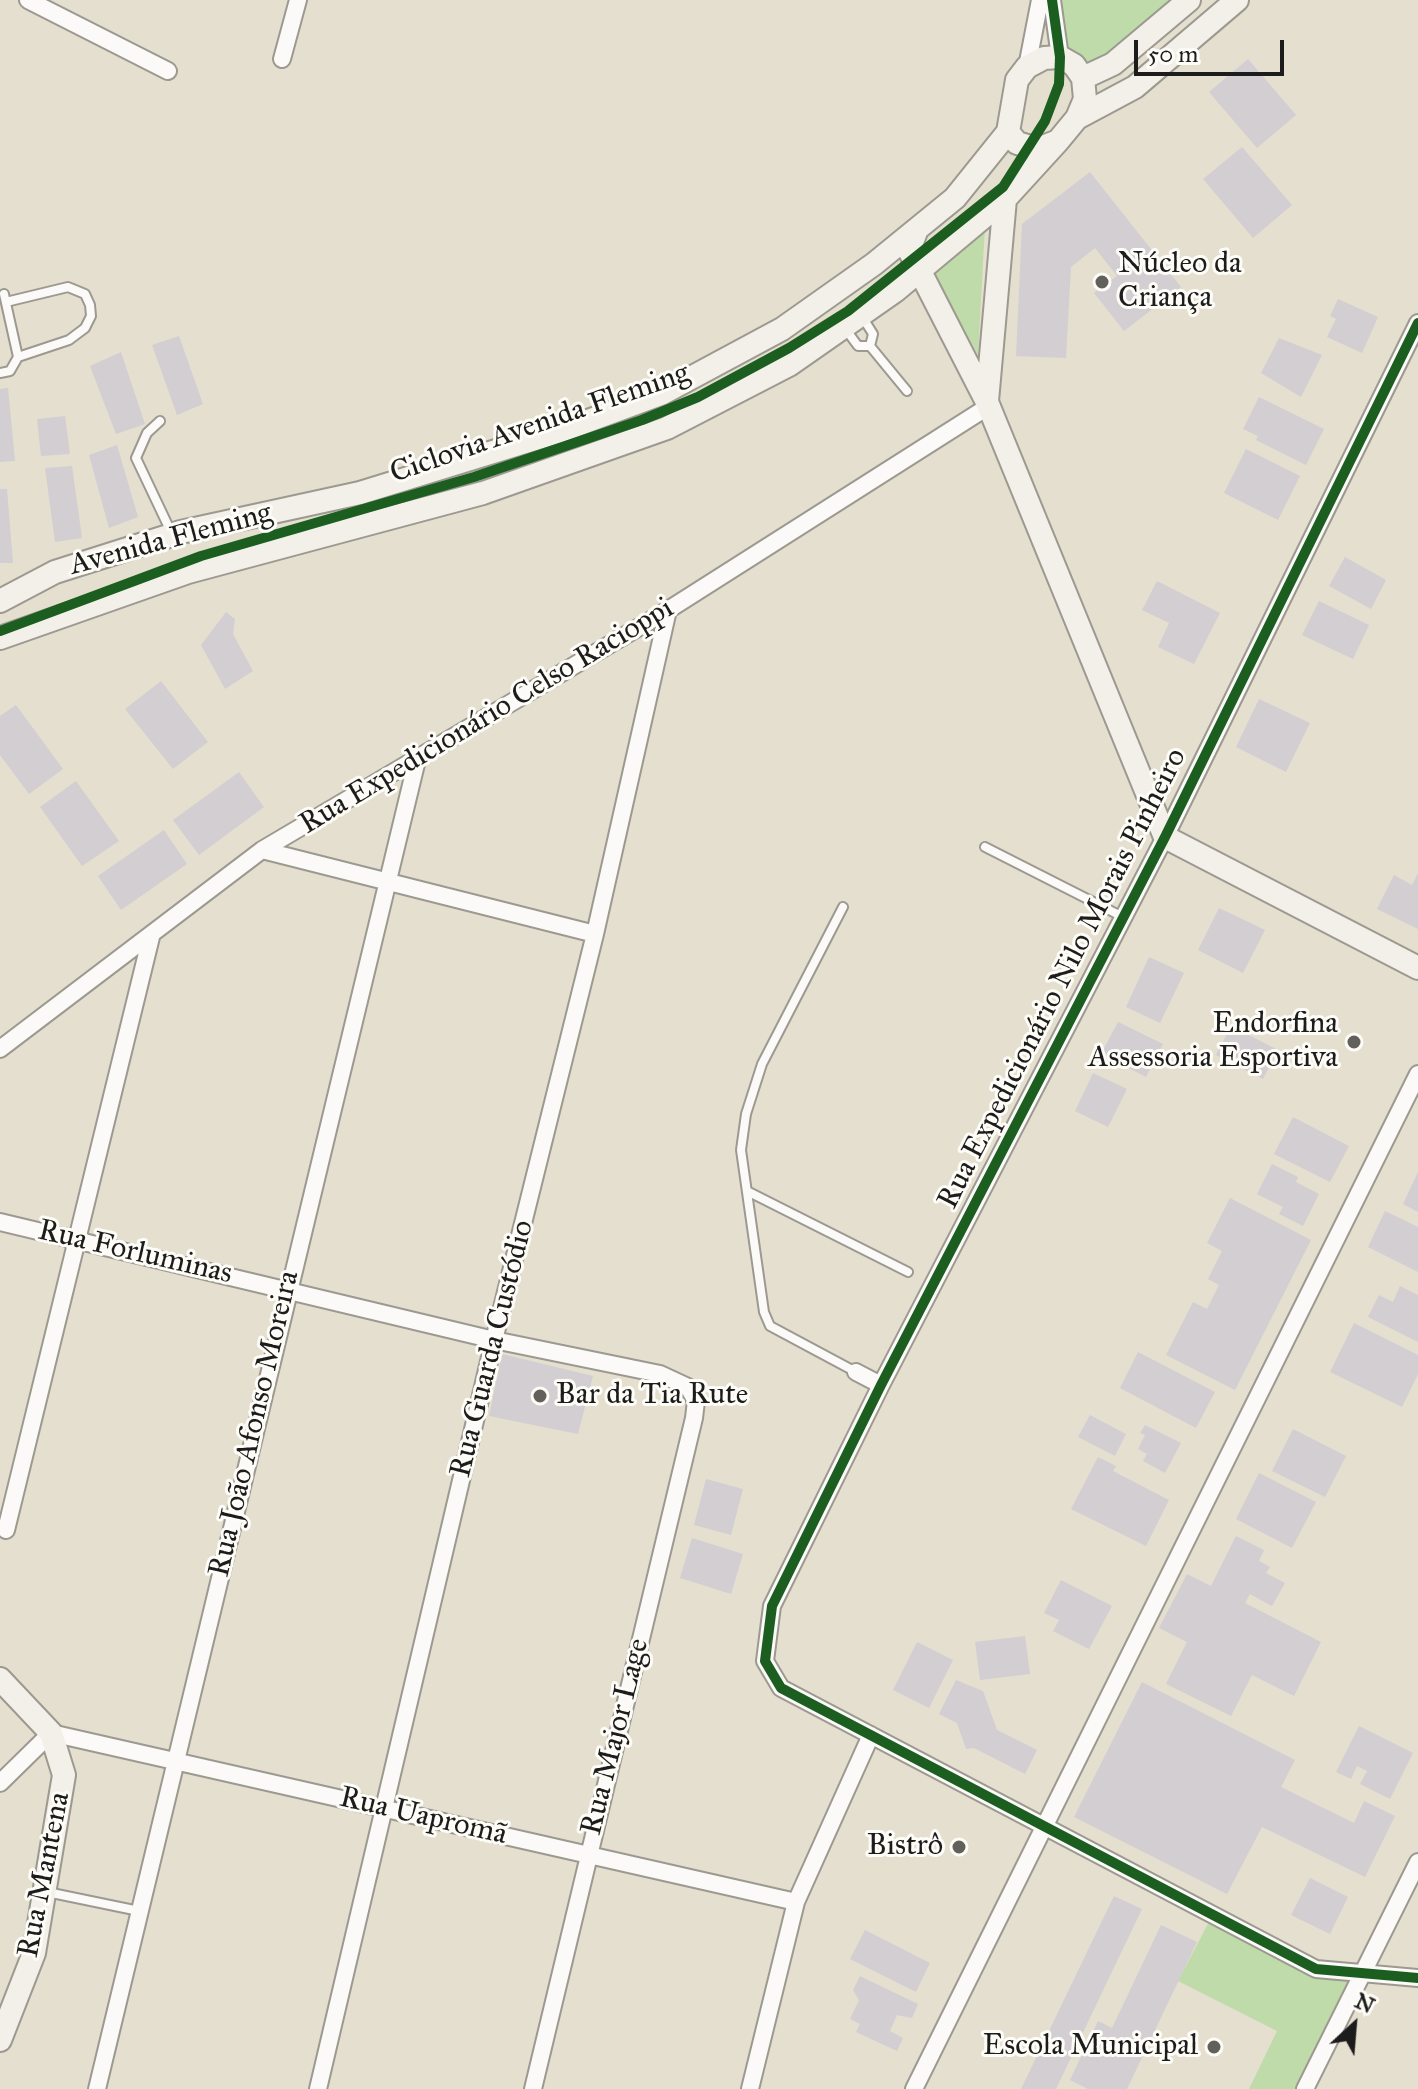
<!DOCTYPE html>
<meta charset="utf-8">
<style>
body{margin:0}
#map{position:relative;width:1418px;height:2089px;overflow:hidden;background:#e5dfcf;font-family:"IM FELL Great Primer",serif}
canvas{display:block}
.north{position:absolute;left:1314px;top:1985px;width:80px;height:80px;-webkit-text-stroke:6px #fdfcf7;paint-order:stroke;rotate:26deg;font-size:22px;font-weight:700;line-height:32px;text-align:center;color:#1c1c1c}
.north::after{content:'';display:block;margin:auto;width:28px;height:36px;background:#1c1c1c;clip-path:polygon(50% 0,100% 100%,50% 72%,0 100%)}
.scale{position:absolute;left:1134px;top:40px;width:150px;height:36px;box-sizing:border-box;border:4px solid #1c1c1c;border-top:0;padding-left:10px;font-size:24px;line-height:28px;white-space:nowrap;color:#1c1c1c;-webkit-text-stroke:6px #fdfcf7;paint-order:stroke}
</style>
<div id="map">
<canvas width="1418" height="2089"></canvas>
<div class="north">N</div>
<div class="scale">50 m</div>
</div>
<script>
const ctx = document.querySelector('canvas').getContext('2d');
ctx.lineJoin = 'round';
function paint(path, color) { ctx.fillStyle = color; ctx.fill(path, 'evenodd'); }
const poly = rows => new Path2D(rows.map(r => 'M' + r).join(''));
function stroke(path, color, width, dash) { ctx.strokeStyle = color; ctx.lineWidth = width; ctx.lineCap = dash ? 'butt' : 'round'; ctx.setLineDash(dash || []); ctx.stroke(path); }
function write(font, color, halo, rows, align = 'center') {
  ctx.font = font + ' "IM FELL Great Primer",serif'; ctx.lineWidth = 6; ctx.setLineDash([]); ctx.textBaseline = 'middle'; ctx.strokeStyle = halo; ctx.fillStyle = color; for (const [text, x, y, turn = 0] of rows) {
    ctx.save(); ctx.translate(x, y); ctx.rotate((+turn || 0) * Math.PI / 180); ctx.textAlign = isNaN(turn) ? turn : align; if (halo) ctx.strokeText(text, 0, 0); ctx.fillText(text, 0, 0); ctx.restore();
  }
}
paint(poly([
 [1058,0,1177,0,1091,76,1062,41],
 [985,226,978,355,932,270],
 [1209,1922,1312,1974,1356,1979,1298,2089,1249,2089,1277,2031,1178,1981]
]), '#bedba9');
paint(poly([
 [1248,59,1296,115,1257,148,1209,92],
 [1242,147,1292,205,1253,238,1203,179],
 [1090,172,1181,287,1124,331,1094,293,1117,276,1095,248,1071,267,1066,358,1016,356,1022,224],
 [1338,299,1378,317,1362,353,1327,337,1336,319,1330,316],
 [179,336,203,404,177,415,152,345],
 [1279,338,1322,355,1301,397,1261,373],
 [121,352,145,424,116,434,90,366],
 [8,388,15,461,0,462,0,389],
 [1259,397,1324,429,1306,465,1256,440,1258,436,1243,429],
 [65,416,70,454,41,456,37,419],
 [117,445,138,517,109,528,89,455],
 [1246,449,1300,476,1278,520,1224,493],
 [72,466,82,538,55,542,45,468],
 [0,489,7,489,13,563,0,563],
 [1345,557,1386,580,1371,609,1329,586],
 [1157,581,1220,613,1194,664,1158,647,1169,623,1142,610],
 [1319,601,1369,625,1353,659,1302,635],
 [226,612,235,619,233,634,253,671,225,689,201,645],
 [161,681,208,742,173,769,125,709],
 [1259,699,1310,723,1286,772,1236,747],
 [16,705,63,769,29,794,0,755,0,716],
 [239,772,264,807,199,855,173,820],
 [76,781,119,841,82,866,40,807],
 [164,830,187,864,121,910,98,876],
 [1418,873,1418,929,1377,909,1394,875,1412,885],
 [1219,908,1265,930,1243,973,1198,950],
 [1149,957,1184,973,1160,1023,1126,1007],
 [1118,1022,1163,1044,1146,1077,1101,1054],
 [1231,1026,1278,1050,1263,1079,1216,1055],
 [1093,1073,1127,1089,1108,1127,1075,1111],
 [1293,1117,1349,1146,1330,1182,1274,1154],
 [1272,1164,1298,1177,1296,1182,1319,1194,1303,1226,1279,1214,1283,1207,1257,1194],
 [1418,1172,1418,1212,1403,1204],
 [1230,1198,1311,1240,1235,1390,1166,1355,1193,1302,1207,1309,1219,1285,1208,1279,1222,1251,1207,1243],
 [1385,1211,1418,1227,1418,1272,1368,1247],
 [1400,1286,1418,1295,1418,1342,1368,1317,1379,1295,1393,1302],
 [1354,1323,1418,1355,1418,1374,1402,1407,1330,1372],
 [1138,1352,1215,1392,1196,1428,1120,1388],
 [502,1354,593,1376,578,1434,489,1416],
 [1090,1415,1126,1434,1115,1456,1078,1437],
 [1145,1425,1181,1443,1165,1473,1143,1461,1147,1454,1138,1449,1145,1435,1140,1433],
 [1293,1429,1346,1456,1325,1497,1272,1471],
 [1098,1457,1116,1466,1113,1471,1169,1500,1146,1546,1071,1509],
 [1259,1473,1316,1502,1292,1548,1236,1519],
 [706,1479,743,1489,731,1535,694,1525],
 [1236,1536,1264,1550,1259,1561,1270,1567,1266,1573,1285,1583,1272,1606,1250,1594,1245,1603,1321,1642,1294,1696,1252,1675,1231,1716,1166,1684,1187,1642,1159,1628,1187,1574,1211,1586],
 [692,1538,743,1554,731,1594,680,1578],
 [1061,1580,1112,1606,1089,1649,1053,1631,1059,1620,1044,1613],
 [1025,1636,1030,1674,980,1680,975,1642],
 [917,1642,953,1660,929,1708,893,1690],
 [956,1680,983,1691,997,1730,1037,1750,1025,1774,974,1748,966,1749,957,1723,939,1714],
 [1142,1682,1295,1760,1281,1787,1354,1823,1364,1801,1395,1816,1365,1877,1262,1827,1227,1894,1074,1817],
 [1359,1726,1413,1753,1390,1799,1360,1784,1367,1771,1357,1766,1351,1779,1336,1772],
 [1310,1878,1348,1897,1330,1934,1291,1915],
 [1114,1896,1142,1909,1087,2024,1056,2089,1021,2089],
 [1161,1925,1197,1942,1127,2089,1088,2089,1070,2080,1098,2021,1112,2028],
 [865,1930,930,1963,916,1992,850,1959],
 [860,1976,918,2004,912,2018,897,2015,890,2031,903,2038,897,2051,856,2032,860,2024,850,2019,859,2000,853,1990]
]), '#d2ced2');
const lane = poly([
 [6,302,68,287,85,294,90,305,91,316,85,328,69,340,18,357],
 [863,318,873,334,870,346],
 [844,327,858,346,870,346],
 [870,346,907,391],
 [0,373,10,371,18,357,4,294],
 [160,421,147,433,136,458,172,534],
 [985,847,1123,917],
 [843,907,762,1064,746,1114,741,1150,764,1312,770,1326,856,1372],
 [747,1191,908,1272],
 [47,1892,139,1911]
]);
const street = poly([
 [28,0,168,71],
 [1052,0,1060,57],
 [282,59,298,0],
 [1027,67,1040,0],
 [1418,323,1165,837,881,1385,772,1606,765,1661,781,1688,1316,1969,1418,1978],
 [262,850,595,934],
 [0,1049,262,850,668,610,989,406],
 [0,1222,494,1340,660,1374,688,1387,696,1401,694,1418,533,2089],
 [856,1372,881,1385],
 [6,1530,151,937],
 [0,1783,51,1733,796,1902],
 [97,2089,417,760],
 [318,2089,494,1340,595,934,668,610],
 [750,2089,796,1902,871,1735],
 [914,2089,1418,1074],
 [1305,2089,1418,1862]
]);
const secondary = poly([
 [1060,57,1074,65,1083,78,1085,99,1077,118,1058,141,1038,149,1017,143,1008,132,1017,80,1027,67,1044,58,1060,57],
 [1083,78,1113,64,1189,0],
 [1077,118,1135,87,1237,0],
 [917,229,909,250,987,402,1165,837,1418,968],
 [987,401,1005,199],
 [0,601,55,572,181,532,360,493,561,431,661,394,782,329,874,264,955,198,1008,132],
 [0,638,188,572,483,493,667,428,789,365,895,291,1005,199,1058,141],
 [0,1679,51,1733,64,1775,34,1953,0,2040]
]);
stroke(lane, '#9c9990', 12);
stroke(street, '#9c9990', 20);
stroke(secondary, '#9c9990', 26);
stroke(lane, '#fbfaf8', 8);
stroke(street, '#fbfaf8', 16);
stroke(secondary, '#f3f0e9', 22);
stroke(poly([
 [1418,323,1165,837,881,1385,772,1606,765,1661,781,1688,1316,1969,1418,1978],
 [0,631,201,556,474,477,642,420,698,397,789,348,848,311,1003,187,1045,121,1059,84,1060,57,1052,0]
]), '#1b5e20', 10);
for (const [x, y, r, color] of [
 [1102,282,8,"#62605b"],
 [1354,1042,8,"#62605b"],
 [540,1396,8,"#62605b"],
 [959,1847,8,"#62605b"],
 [1214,2047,8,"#62605b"]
]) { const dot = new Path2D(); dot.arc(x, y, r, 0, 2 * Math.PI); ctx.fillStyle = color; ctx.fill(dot); stroke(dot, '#fdfcf7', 3); }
write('30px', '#1c1c1c', '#fdfcf7', [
 ["Núcleo da",1118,265,"left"],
 ["Criança",1118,299,"left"],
 ["Endorfina",1338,1025],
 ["Assessoria Esportiva",1338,1059],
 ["Bar da Tia Rute",556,1396,"left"],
 ["Bistrô",943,1847],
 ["Escola Municipal",1198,2047]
], 'right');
write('30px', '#1c1c1c', '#fdfcf7', [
 ["Ciclovia Avenida Fleming",540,424,-19],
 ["Avenida Fleming",171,540,-15],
 ["Rua Expedicionário Celso Racioppi",487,717,-31],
 ["Rua Expedicionário Nilo Morais Pinheiro",1063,979,-63],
 ["Rua Forluminas",135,1253,13],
 ["Rua Guarda Custódio",493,1349,-76],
 ["Rua João Afonso Moreira",255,1424,-77],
 ["Rua Major Lage",616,1737,-76],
 ["Rua Uapromã",423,1817,13],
 ["Rua Mantena",45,1875,-79]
]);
</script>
